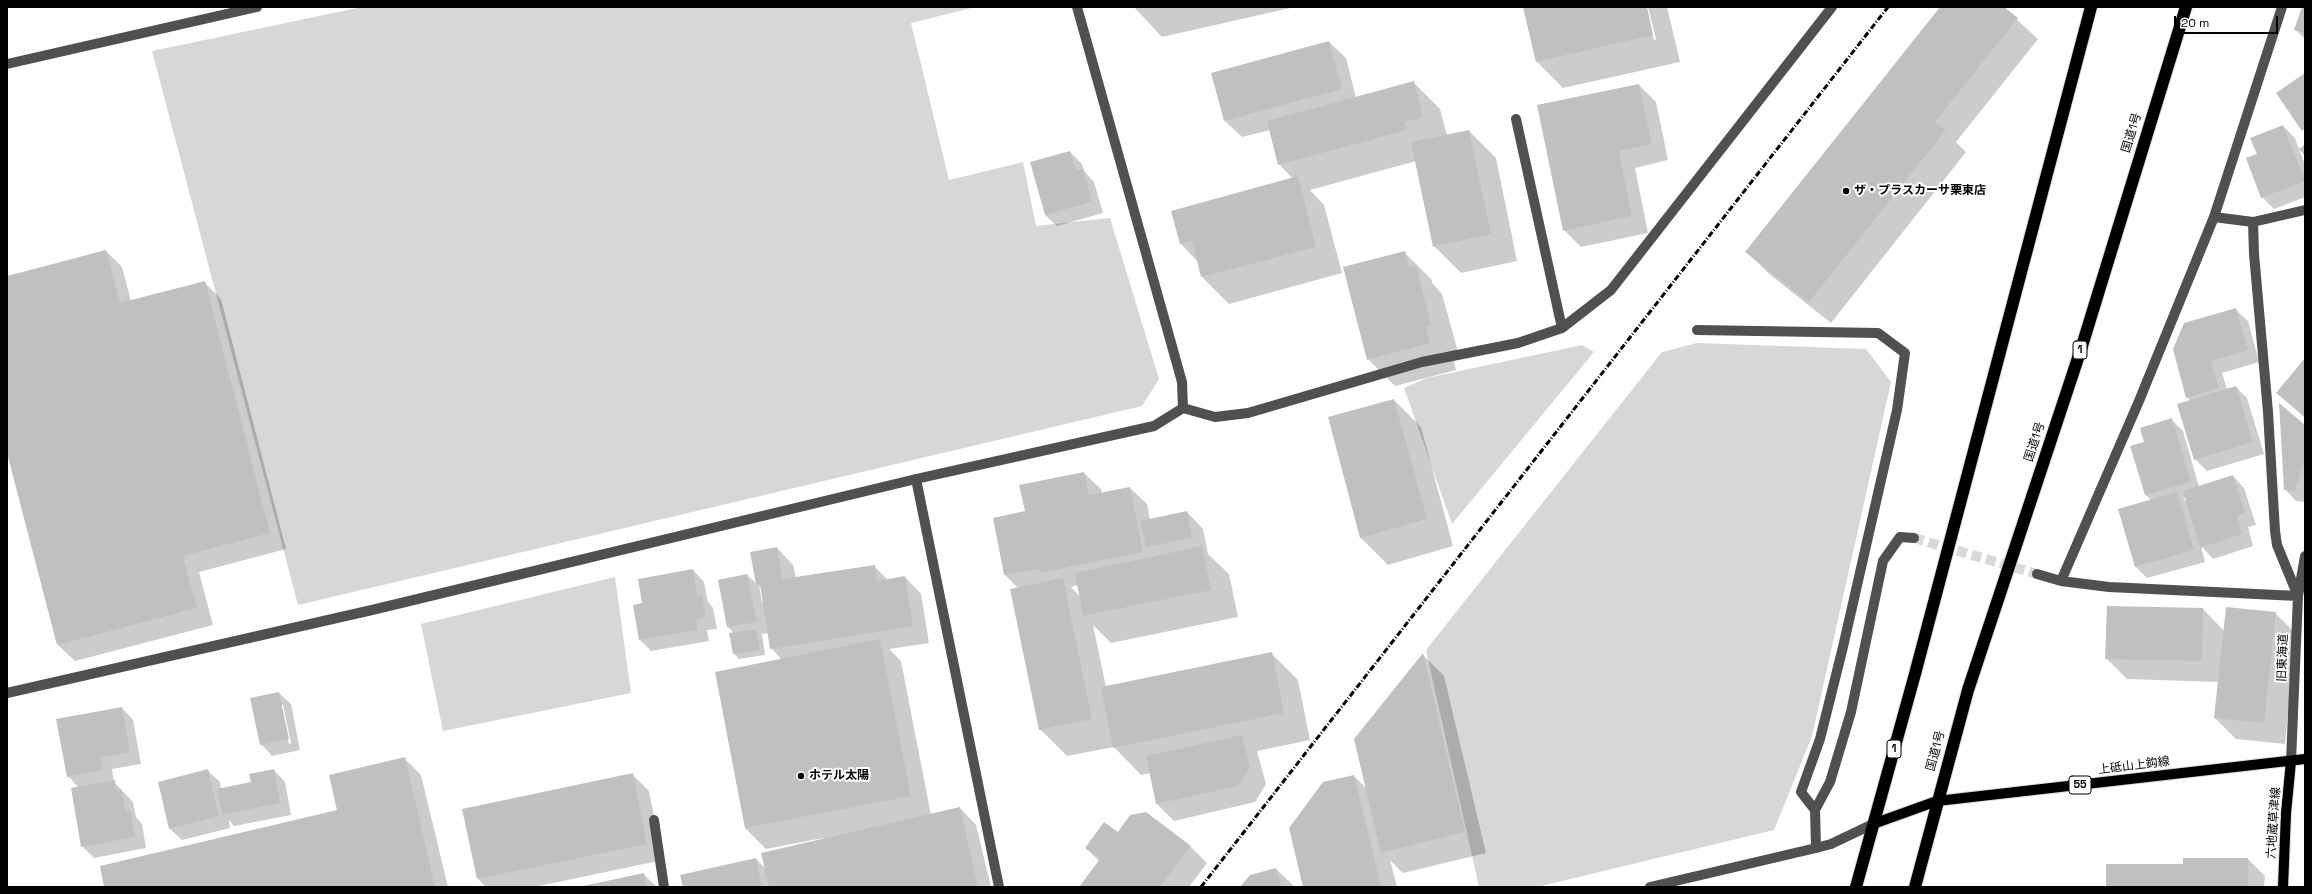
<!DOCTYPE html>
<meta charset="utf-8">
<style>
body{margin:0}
#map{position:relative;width:2312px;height:894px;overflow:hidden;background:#fff;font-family:"Space Grotesk",sans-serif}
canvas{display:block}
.frame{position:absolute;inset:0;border:8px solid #000;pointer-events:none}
.scale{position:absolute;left:2174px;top:16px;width:104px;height:18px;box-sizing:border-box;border:2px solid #000;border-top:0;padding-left:5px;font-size:12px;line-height:14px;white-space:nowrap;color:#000;-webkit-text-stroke:3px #fff;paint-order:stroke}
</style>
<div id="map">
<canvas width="2312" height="894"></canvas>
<div class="frame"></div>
<div class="scale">20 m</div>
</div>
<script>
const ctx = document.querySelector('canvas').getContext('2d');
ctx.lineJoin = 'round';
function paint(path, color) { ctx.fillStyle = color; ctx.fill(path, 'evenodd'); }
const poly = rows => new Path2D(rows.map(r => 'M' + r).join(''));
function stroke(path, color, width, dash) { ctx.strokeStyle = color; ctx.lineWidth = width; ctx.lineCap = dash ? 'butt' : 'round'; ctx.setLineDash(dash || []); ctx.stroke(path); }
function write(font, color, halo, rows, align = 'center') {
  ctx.font = font + ' "Space Grotesk","Noto Sans JP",sans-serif'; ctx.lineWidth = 4; ctx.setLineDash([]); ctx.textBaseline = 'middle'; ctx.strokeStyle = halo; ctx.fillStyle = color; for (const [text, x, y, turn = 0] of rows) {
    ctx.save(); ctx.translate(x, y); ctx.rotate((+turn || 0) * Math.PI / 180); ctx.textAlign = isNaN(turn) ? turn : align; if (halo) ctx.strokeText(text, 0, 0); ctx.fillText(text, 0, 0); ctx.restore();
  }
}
paint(poly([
 [362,7,975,7,911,23,949,180,1023,162,1036,226,1110,218,1159,379,1142,406,298,605,152,51],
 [1697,343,1866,349,1891,382,1812,736,1774,830,1537,887,1479,887,1426,650,1662,352],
 [1582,345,1594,352,1452,524,1404,388,1427,378],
 [615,577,631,693,443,731,421,624]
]), '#d7d7d7');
paint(poly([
 [1134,7,1295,7,1162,37],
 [1524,7,1646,7,1654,40,1656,39,1648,7,1667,7,1680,62,1563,88,1536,61],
 [1941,7,2003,7,2038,39,1956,142,1966,152,1831,323,1768,273,1747,252],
 [2303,7,2305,7,2305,39,2295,29],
 [1329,42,1346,58,1356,98,1413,82,1440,109,1447,135,1469,131,1496,158,1517,261,1461,273,1434,246,1416,161,1310,190,1324,205,1342,273,1229,304,1202,277,1198,262,1181,244,1172,212,1293,179,1279,164,1270,130,1242,137,1225,121],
 [1639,85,1656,102,1668,160,1635,168,1648,233,1581,247,1564,230],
 [2283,126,2295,138,2305,165,2305,197,2274,209,2262,197,2258,155],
 [1070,152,1082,164,1084,171,1094,182,1103,213,1057,226,1045,215],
 [106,251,122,267,131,301,204,282,221,299,286,549,199,572,213,625,75,661,58,645,7,449,7,277],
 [1404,252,1431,279,1433,284,1442,294,1458,352,1452,354,1456,370,1395,386,1368,359],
 [2236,310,2248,321,2259,362,2222,373,2227,389,2236,387,2247,398,2264,454,2207,471,2195,459,2191,401,2187,397],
 [2305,360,2305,418,2278,393],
 [1394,400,1421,427,1453,546,1388,565,1361,538,1329,418],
 [2171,419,2183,431,2199,487,2233,476,2244,488,2256,525,2248,527,2253,546,2213,559,2201,546,2205,562,2147,578,2136,567,2151,500,2146,495,2145,442],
 [2186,498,2188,503,2183,499],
 [2305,426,2305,502,2296,501,2285,489],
 [1084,473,1101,489,1102,494,1130,488,1147,504,1150,520,1187,512,1203,529,1208,554,1229,574,1238,617,1111,643,1093,625,1106,687,1271,653,1298,680,1310,740,1257,751,1266,784,1255,802,1174,821,1157,804,1150,773,1141,775,1114,747,1067,756,1040,729,1018,588,1005,575,994,518,1026,512],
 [1078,585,1080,597,1071,587],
 [777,548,793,565,796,578,874,566,888,580,905,577,921,594,929,643,889,649,901,661,931,815,960,808,976,825,991,887,684,887,756,859,766,869,823,840,823,838,766,849,745,828,716,673,782,660,771,648,768,633,762,634,765,655,739,659,734,654,734,633,728,627,719,580,747,575,757,584,751,553],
 [759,586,761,589,763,602,762,602],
 [693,570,704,582,708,602,713,608,717,629,707,630,709,641,651,651,640,640,634,606,643,604],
 [2203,609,2224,631,2275,613,2296,634,2285,744,2236,739,2215,718,2219,682,2127,679,2106,658],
 [1423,655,1444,676,1486,853,1403,873,1390,860,1397,887,1304,887,1354,776,1367,789],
 [279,693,291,704,300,750,272,756,261,744],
 [281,705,283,705,291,743,289,744],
 [122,708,133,720,141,764,112,769,114,782,133,802,136,817,142,824,146,848,94,858,82,846,79,788,68,776],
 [405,759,421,775,448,887,105,887,339,811],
 [274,770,285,782,291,815,234,826,229,820,230,828,182,840,170,829,208,771,220,782,221,789,252,783],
 [632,774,649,791,663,860,534,887,486,887,478,879],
 [1118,833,1190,846,1207,863,1189,887,1080,887,1099,861,1086,848],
 [2248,859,2265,876,2264,887,2107,887,2184,865],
 [1276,869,1295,887,1241,887],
 [643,874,657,887,585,887]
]), '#0003');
paint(poly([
 [1523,7,1647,7,1653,35,1536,62],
 [1940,7,2004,7,2018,18,1935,122,1946,130,1809,302,1745,252],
 [2302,7,2305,7,2305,33,2294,30],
 [1329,41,1342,89,1224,121,1211,73],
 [2305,73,2305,129,2302,131,2276,93],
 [1414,81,1423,117,1405,122,1407,130,1278,165,1267,121],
 [1639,84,1652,144,1619,151,1632,216,1563,231,1537,105],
 [2283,125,2305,181,2261,198,2246,158,2257,154,2250,138],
 [1469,130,1491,234,1433,247,1411,142],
 [2305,144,2305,156,2299,149],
 [1070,151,1076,171,1083,169,1092,202,1045,215,1030,162],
 [1298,176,1316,247,1201,277,1192,241,1180,244,1171,211],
 [106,250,120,303,205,281,270,533,183,556,197,608,57,645,7,453,7,276],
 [1405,251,1409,267,1416,266,1431,325,1426,327,1430,343,1367,360,1343,267],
 [2236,308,2248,350,2211,361,2219,388,2186,398,2173,349,2184,323],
 [2305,358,2305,417,2276,393],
 [2236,386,2253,442,2194,460,2177,404],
 [1394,399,1427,519,1360,538,1328,417],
 [2279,403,2305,425,2305,457,2295,491,2284,490],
 [2172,418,2191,482,2145,495,2130,446,2144,442,2140,428],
 [1084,472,1089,495,1130,487,1143,552,1040,573,1039,569,1004,575,993,518,1025,511,1019,485],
 [2233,475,2245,513,2237,516,2242,534,2200,548,2183,491],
 [2177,492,2194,550,2135,567,2118,509],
 [1187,511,1192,538,1146,547,1140,521],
 [1202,546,1211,590,1083,616,1075,573],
 [777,547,782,579,875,565,877,581,905,576,913,626,770,649,760,584,756,584,750,552],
 [693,569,697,596,702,595,706,617,696,619,698,630,639,640,633,605,642,603,638,579],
 [747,574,757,622,727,627,718,580],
 [1063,578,1092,719,1039,730,1010,589],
 [2107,606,2203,608,2202,661,2105,659],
 [2226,607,2276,612,2264,723,2214,718],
 [756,629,760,650,733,654,729,633],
 [880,639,911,796,745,828,715,672],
 [1272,652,1284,713,1113,748,1101,687],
 [1423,653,1465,832,1381,853,1354,739],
 [279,692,289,739,260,745,250,698],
 [122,707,130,752,101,758,103,770,67,777,56,719],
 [1242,735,1250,767,1238,786,1156,804,1146,756],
 [405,757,435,887,104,887,100,866,337,810,329,775],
 [208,769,219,816,169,829,158,782],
 [274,769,280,803,222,815,217,789,251,782,249,774],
 [633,773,647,844,477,879,462,809],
 [1354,775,1381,887,1303,887,1289,828,1323,782],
 [115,780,116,791,121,789,126,812,131,811,135,837,81,847,71,788],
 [960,807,978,887,769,887,761,853],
 [1146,812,1191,846,1160,887,1079,887,1100,859,1085,848,1104,822,1118,832,1130,815],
 [756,858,762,887,683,887,680,875],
 [2183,858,2248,858,2248,887,2106,887,2106,864,2183,864],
 [1276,868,1282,887,1240,887,1250,875],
 [644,873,647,887,583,887,583,886]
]), '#c0c0c0');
stroke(poly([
 [1914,538,2037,574]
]), '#d9d9d9', 10, [10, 5]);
const major = poly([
 [1873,824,1937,801,2305,759],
 [2283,887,2286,813,2291,761]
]);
const highway = poly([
 [1856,887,1915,674,2091,7],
 [1915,887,1968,690,2082,346,2186,7]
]);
stroke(major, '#dbdbdb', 12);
stroke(highway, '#dbdbdb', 14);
stroke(poly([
 [7,64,257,7],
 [1516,119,1562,328],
 [2214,217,2253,222,2305,210],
 [1697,330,1878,333,1905,353,1897,410,1843,647,1820,739,1801,792,1815,810],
 [1183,408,1215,417,1248,413,1422,362,1518,343,1562,328,1611,290,1832,7],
 [916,479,999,887],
 [2037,574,2061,581,2109,587,2298,596,2277,545,2275,531,2268,412,2254,254,2253,222],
 [2061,581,2139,401,2214,217,2282,7],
 [7,693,372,610,916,479,1154,426,1183,408,1182,382,1077,7],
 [2291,761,2298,596,2305,556],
 [654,820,664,887],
 [1816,848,1815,810,1830,782,1851,712,1883,561,1900,537,1914,538],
 [1650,887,1816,848,1831,844,1873,824]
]), '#505050', 10);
stroke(major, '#000', 10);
stroke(highway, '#000', 12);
stroke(poly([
 [1201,887,1888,7]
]), '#000', 3, [6, 2, 1, 2]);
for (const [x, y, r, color] of [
 [1846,191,4,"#000"],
 [801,776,4,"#000"]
]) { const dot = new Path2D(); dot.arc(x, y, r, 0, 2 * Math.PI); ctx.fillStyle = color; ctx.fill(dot); stroke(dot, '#fff', 1.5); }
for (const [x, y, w] of [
 [2080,350,14],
 [1894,749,14],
 [2080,785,22]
]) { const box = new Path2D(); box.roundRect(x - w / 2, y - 9, w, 18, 3); ctx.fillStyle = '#fff'; ctx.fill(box); stroke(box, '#000', 1); }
write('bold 11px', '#000', null, [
 ["1",2080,350],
 ["1",1894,749],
 ["55",2080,785]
]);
write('12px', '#000', '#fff', [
 ["国道1号",2132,133,-73],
 ["国道1号",2035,442,-72],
 ["旧東海道",2283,658,-88],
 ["国道1号",1936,751,-75],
 ["上砥山上鈎線",2134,766,-7],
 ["六地蔵草津線",2274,823,-86]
]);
write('bold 12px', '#000', '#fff', [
 ["ザ・プラスカーサ栗東店",1854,191],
 ["ホテル太陽",809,776]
], 'left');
</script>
